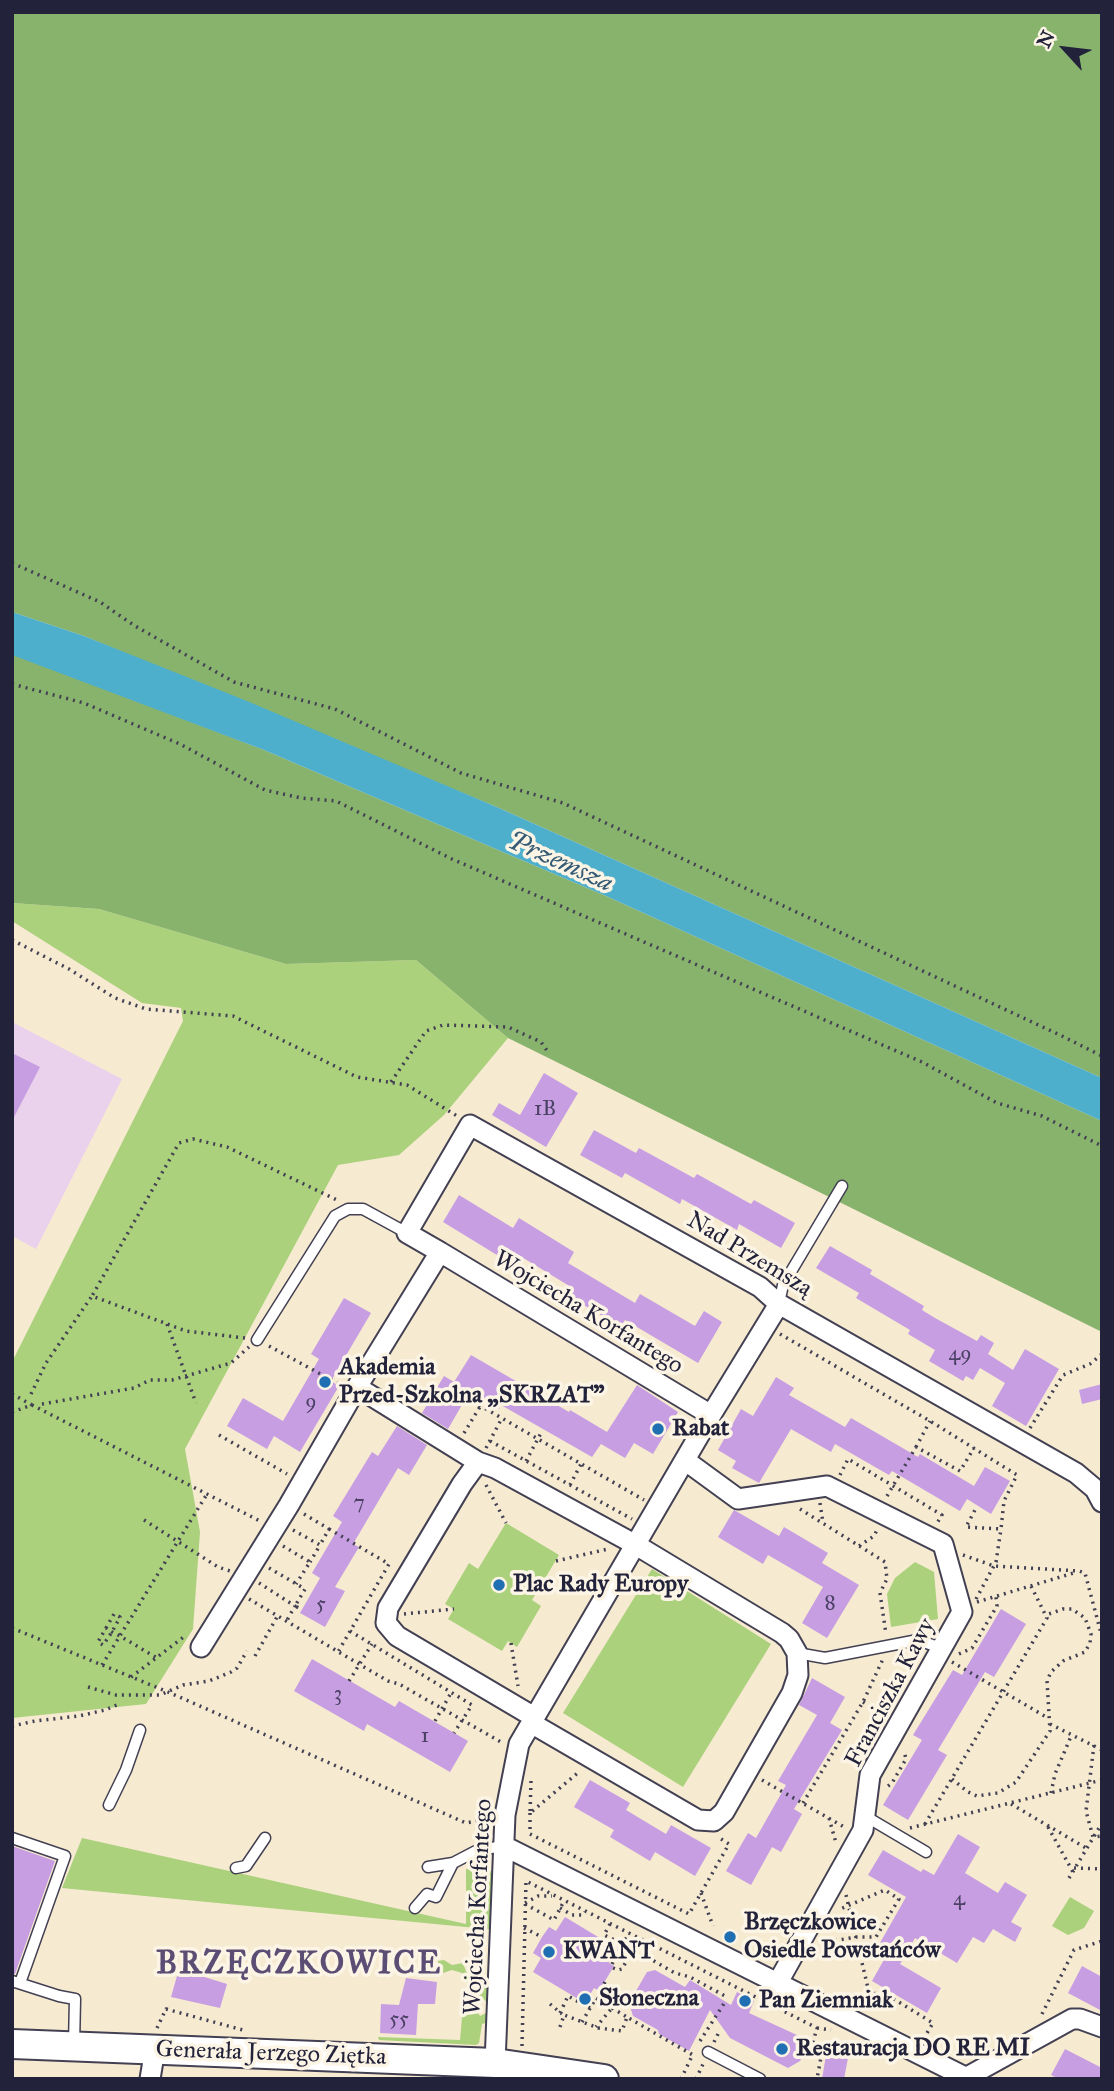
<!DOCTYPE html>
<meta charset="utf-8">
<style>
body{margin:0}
#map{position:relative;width:1114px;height:2091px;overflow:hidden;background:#f6ead1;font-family:"IM FELL Great Primer",serif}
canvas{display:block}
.frame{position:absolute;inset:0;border:14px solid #22223b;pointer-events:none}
.north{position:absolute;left:1030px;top:14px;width:70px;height:70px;-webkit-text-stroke:5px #fcf5e5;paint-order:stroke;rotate:297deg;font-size:19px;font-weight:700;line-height:28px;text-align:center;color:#22223b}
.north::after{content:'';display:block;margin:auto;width:24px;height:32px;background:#22223b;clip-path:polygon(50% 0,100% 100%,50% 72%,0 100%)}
</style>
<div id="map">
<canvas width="1114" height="2091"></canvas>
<div class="frame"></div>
<div class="north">N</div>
</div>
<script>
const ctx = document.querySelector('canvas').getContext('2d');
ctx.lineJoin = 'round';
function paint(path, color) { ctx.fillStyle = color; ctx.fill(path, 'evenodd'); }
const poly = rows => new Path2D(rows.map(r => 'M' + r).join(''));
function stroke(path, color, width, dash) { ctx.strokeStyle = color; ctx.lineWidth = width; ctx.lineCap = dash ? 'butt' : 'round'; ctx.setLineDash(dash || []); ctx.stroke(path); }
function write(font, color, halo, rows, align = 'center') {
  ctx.font = font + ' "IM FELL Great Primer",serif'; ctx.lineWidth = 7; ctx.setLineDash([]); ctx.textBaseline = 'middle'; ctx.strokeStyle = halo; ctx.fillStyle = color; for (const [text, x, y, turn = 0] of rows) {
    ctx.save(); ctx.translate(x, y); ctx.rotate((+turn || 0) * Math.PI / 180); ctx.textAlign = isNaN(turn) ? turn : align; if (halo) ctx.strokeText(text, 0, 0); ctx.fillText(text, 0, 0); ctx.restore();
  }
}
paint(poly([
 [12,1022,122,1079,36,1249,12,1236]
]), '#ead1ec');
paint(poly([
 [12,903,99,909,286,964,416,960,508,1038,444,1115,399,1155,338,1165,185,1449,200,1532,193,1629,146,1704,12,1718,12,1362,183,1021,181,1008,142,1003,12,921],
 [506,1523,559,1555,532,1600,541,1606,517,1647,508,1641,502,1651,448,1619,454,1609,445,1604,469,1563,478,1569],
 [915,1562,934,1572,938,1619,891,1627,887,1594,895,1578],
 [652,1569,771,1644,683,1787,563,1713],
 [82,1838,466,1924,466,1869,494,1871,497,1930,62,1888],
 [1070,1897,1094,1911,1084,1928,1068,1935,1052,1926],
 [444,1960,452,1965,463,1963,467,1974,472,1978,477,1980,483,1976,488,1983,487,2002,476,1994,472,2003,480,2016,486,2013,486,2023,482,2024,479,2043,476,2045,379,2040,378,2037,460,2040,464,1995,468,1994,470,1989,462,1973,452,1970,443,1973,439,1970,438,1961]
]), '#abd17c');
paint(poly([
 [12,12,1102,12,1102,1078,499,808,84,636,12,612],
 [12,653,264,750,606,896,1102,1121,1102,1332,508,1038,416,960,286,964,99,909,12,903]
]), '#88b36c');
paint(poly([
 [12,612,84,636,247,701,499,808,1102,1078,1102,1121,606,896,264,750,12,655]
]), '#4eafcd');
paint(poly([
 [12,1053,40,1067,12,1121],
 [544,1073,578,1093,546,1147,492,1115,499,1103,520,1115],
 [594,1130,636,1153,639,1148,694,1178,697,1174,751,1204,754,1200,795,1223,781,1248,739,1224,737,1230,682,1199,680,1204,625,1173,622,1178,580,1155],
 [459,1195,513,1228,519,1218,574,1252,568,1263,635,1303,640,1294,695,1326,704,1311,722,1322,698,1363,625,1320,621,1327,567,1295,571,1287,502,1245,497,1255,443,1222],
 [830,1246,872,1270,870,1274,924,1306,922,1310,935,1318,977,1341,981,1335,994,1343,988,1354,1013,1370,1025,1349,1059,1369,1026,1426,992,1406,1005,1383,980,1368,973,1380,966,1376,963,1381,929,1361,935,1350,908,1334,910,1330,856,1298,859,1293,816,1268],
 [344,1298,371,1313,331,1381,339,1386,300,1452,274,1436,267,1449,227,1426,243,1398,283,1421,319,1359,311,1354],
 [471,1355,569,1412,570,1410,607,1432,637,1385,678,1412,653,1454,634,1443,625,1458,601,1444,592,1457,501,1405,499,1409,470,1391,448,1429,422,1413,444,1376,454,1382],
 [776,1377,794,1388,789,1395,845,1427,851,1418,918,1457,920,1454,974,1486,985,1467,1010,1481,991,1514,967,1499,960,1511,892,1471,889,1475,835,1444,831,1452,791,1429,759,1483,732,1468,736,1461,718,1450,741,1409,753,1416],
 [1102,1384,1102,1399,1082,1404,1079,1390],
 [397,1426,427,1445,409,1475,398,1468,353,1544,359,1547,335,1587,345,1591,325,1627,300,1613,320,1578,312,1573,342,1522,333,1516,372,1452,378,1456],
 [734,1510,779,1536,784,1527,828,1553,822,1563,859,1585,827,1638,802,1623,823,1587,768,1555,763,1564,718,1537],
 [1001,1609,1026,1624,994,1677,985,1672,938,1750,947,1755,908,1820,883,1805,922,1740,913,1735,953,1670,962,1675],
 [312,1659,395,1707,399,1701,468,1741,450,1772,367,1724,364,1731,294,1691],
 [812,1678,845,1697,830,1723,842,1730,794,1809,802,1814,781,1852,772,1847,751,1885,726,1871,748,1833,756,1838,786,1785,778,1781,817,1715,799,1705],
 [590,1780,630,1803,626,1810,666,1834,671,1825,711,1848,695,1876,655,1852,650,1861,610,1837,614,1830,574,1807],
 [958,1834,980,1847,965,1873,998,1893,1005,1882,1027,1895,1011,1922,1022,1928,1015,1942,993,1929,984,1943,973,1937,957,1963,915,1938,900,1964,941,1988,927,2013,872,1981,886,1956,876,1950,906,1897,868,1875,883,1850,921,1872,923,1869,934,1875],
 [12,1846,55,1861,15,1974,12,1974],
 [565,1917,618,1949,609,1963,614,1966,599,1991,594,1988,585,2003,533,1972,541,1958,533,1953,542,1937,549,1927,556,1931],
 [1082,1966,1102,1977,1102,2011,1068,1993],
 [179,1969,227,1984,220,2008,171,1997],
 [655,1970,685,1987,690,1980,731,2005,737,1992,754,2001,749,2013,810,2041,800,2061,788,2068,730,2038,710,2010,689,2051,659,2034,658,2030,633,2016,629,2003,647,1972],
 [406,1978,437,1982,435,2004,418,2004,416,2035,380,2033,381,2004,399,2005],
 [827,2049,849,2053,844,2079,822,2079],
 [1065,2049,1102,2068,1102,2079,1059,2079,1051,2075]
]), '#c79ee2');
const lane = poly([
 [779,1303,783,1285,842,1186],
 [257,1340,335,1216,348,1209,363,1209,407,1233],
 [797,1653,825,1658,918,1640,941,1648],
 [109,1805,126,1770,140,1730],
 [865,1816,926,1852],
 [12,1838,65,1856,20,1983],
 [453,1863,478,1850,504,1846],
 [236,1868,246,1866,265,1838],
 [415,1908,427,1894,436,1897,453,1863,428,1867],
 [12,1981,59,1996,75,1999,74,2045],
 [708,2052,760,2079]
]);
const street = poly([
 [440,1252,407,1233,470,1125,760,1287,779,1304,1076,1473,1095,1489,1102,1502],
 [357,1387,440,1252,711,1415],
 [686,1461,738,1499,827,1486,943,1544,962,1612,870,1775,863,1830,777,1984],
 [201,1647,289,1505,357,1387,478,1462],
 [531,1723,698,1820,714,1821,724,1812,792,1693,798,1675,797,1653,789,1639,782,1633,636,1545,495,1468,478,1462,462,1484,388,1608,386,1623,397,1636,534,1717],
 [504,1846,969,2079],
 [495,2063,505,1815,519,1744,711,1415,779,1304],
 [967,2077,1072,2019,1080,2019,1102,2027],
 [150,2079,155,2049]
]);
const secondary = poly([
 [12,2044,495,2063,604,2079]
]);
stroke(lane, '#424052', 13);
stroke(street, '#424052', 23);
stroke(secondary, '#424052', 32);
stroke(poly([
 [12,563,100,602,135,626,234,682,335,709,461,773,563,803,1062,1036,1102,1056],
 [12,684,84,703,180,744,265,790,301,798,336,801,452,859,922,1062,997,1103,1042,1116,1102,1146],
 [12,940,69,969,115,998,146,1009,233,1016,357,1077,407,1085,457,1116],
 [391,1082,426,1031,443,1025,508,1027,541,1042,548,1052],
 [167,1324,196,1403],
 [780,1334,930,1421,1017,1475,1004,1501,1001,1529,966,1527,976,1508],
 [245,1338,186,1331,92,1296,179,1143,193,1139,227,1147,337,1200],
 [269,1346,339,1384],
 [12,1394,32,1405],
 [31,1394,46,1363,92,1296],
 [467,1398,644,1500],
 [42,1404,134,1388,150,1380,172,1380,231,1363,249,1347],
 [12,1412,32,1405,260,1521],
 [1030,1428,1063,1375,1090,1364,1102,1354],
 [464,1433,481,1405],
 [219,1435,287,1474],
 [490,1441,632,1519],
 [916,1447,930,1421],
 [486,1448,502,1418],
 [526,1461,541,1433],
 [840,1475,848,1459,942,1515,937,1523],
 [486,1485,506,1523],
 [570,1485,581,1464],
 [887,1496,916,1447,960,1471,974,1448],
 [820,1503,823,1523],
 [800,1509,885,1562,887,1579,880,1593,886,1634],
 [304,1514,329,1529,320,1545],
 [144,1520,218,1567,230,1571],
 [329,1529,389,1564,338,1652],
 [293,1530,320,1545,310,1562],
 [283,1546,310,1562,296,1584],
 [859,1546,874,1536,878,1528],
 [963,1555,994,1566,1079,1571,1085,1573,1102,1637],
 [556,1561,608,1549],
 [269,1568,305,1589,295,1606,301,1609],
 [259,1583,295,1606,286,1622],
 [249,1599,359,1664,388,1681,399,1684,501,1742],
 [976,1599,996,1562,1001,1529],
 [977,1602,1077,1572],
 [404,1614,454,1609],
 [12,1628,168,1692,466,1823,487,1819],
 [106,1628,114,1614,120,1617,112,1632,103,1645,98,1642,106,1628,112,1632,120,1636,157,1658],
 [350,1631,472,1705,454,1733],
 [511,1643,518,1686],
 [959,1654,972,1648,997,1606,996,1597],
 [255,1656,277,1617],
 [952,1662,1048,1718],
 [102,1665,207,1494],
 [131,1677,185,1636],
 [349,1681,372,1644],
 [88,1687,116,1695,160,1695,183,1685,209,1681,231,1672,237,1668,247,1651],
 [863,1702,885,1716],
 [435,1721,451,1693],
 [1050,1724,1102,1750],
 [12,1726,35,1721,79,1716,105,1710,117,1705],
 [1094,1745,1086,1811,1093,1837,1102,1836],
 [952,1779,968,1792,977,1796,998,1793,1016,1782,1050,1731,1047,1681,1051,1672,1063,1661,1085,1652,1090,1643,1091,1634,1085,1618,1072,1609,1063,1609,1046,1615],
 [762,1780,846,1828],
 [531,1781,530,1813,580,1771],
 [888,1786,892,1783,906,1759,904,1751],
 [1051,1793,1055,1774,1072,1734],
 [803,1803,863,1702,883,1659],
 [1011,1804,1086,1848],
 [530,1813,530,1834,689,1914,729,1844,718,1837],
 [829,1818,836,1843],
 [925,1824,1047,1618,1031,1586],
 [1048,1827,1073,1872],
 [910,1828,1102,1780],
 [1074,1868,1102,1869],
 [1069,1878,1102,1823],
 [701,1893,713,1926],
 [846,1895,872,2005],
 [525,1903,538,1896,552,1896],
 [525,1904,554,1920,564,1901],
 [560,1908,572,1915,583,1915,585,1912],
 [610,1924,604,1935,633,1949],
 [524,1928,542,1937],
 [821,1943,856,1937,876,1937,899,1899,885,1890,838,1910],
 [612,1964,629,1933],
 [613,1968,618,1970,622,1969,633,1949,675,1973,690,1977,727,1997],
 [605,1982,600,1992,607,1994],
 [853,1995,884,1993,933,2023,927,2033],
 [550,2004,562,2014],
 [609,2004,606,1992,609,1984],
 [612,2008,627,2017],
 [560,2013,568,1996,590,2008],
 [1042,2014,1074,1950,1102,1941],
 [582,2022,596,1998,612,2008,596,2027],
 [560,2027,564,2015,598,2028,622,2031,627,2017,693,2055],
 [157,2028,166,2009,243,2030],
 [817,2028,831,2030],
 [700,2041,725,2002],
 [714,2042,719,2032],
 [522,2046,526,1881,817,2028,811,2049,822,2052,817,2079],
 [681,2079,693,2054],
 [696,2079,704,2062]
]), '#424052', 3.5, [2, 5]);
stroke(lane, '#fff', 10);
stroke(street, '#fff', 19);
stroke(secondary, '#fff', 28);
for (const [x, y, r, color] of [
 [325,1382,7,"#1f6fb2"],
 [658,1429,7,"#1f6fb2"],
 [499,1585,7,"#1f6fb2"],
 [730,1937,7,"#1f6fb2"],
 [549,1952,7,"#1f6fb2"],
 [585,1999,7,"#1f6fb2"],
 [745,2001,7,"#1f6fb2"],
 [782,2049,7,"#1f6fb2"]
]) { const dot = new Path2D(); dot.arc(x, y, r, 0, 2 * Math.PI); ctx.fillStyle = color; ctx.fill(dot); stroke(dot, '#fcf5e5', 2.5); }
write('21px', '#4b4165', null, [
 ["1B",545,1110],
 ["49",960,1355],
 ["9",311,1403],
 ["7",359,1504],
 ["8",830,1604],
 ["5",321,1605],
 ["3",338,1695],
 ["1",425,1737],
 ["4",959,1900],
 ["55",399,2020]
]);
write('24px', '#22223b', '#fcf5e5', [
 ["Nad Przemszą",749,1255,31],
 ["Wojciecha Korfantego",588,1313,31],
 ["Franciszka Kawy",891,1693,-62],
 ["Wojciecha Korfantego",479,1907,-87],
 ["Generała Jerzego Ziętka",271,2054,2]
]);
write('bold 24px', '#22223b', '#fcf5e5', [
 ["Akademia",339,1368],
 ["Przed-Szkolna „SKRZAT”",339,1396],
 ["Rabat",672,1429],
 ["Plac Rady Europy",513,1585],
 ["Brzęczkowice",744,1923],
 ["Osiedle Powstańców",744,1951],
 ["KWANT",563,1952],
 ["Słoneczna",599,1999],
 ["Pan Ziemniak",759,2001],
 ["Restauracja DO RE MI",796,2049]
], 'left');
write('italic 26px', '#345a75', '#fcf5e5', [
 ["Przemsza",560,863,24]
]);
ctx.letterSpacing = '2px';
write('bold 32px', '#5c4d75', '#fcf5e5', [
 ["BRZĘCZKOWICE",299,1965]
]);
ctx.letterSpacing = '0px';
</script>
